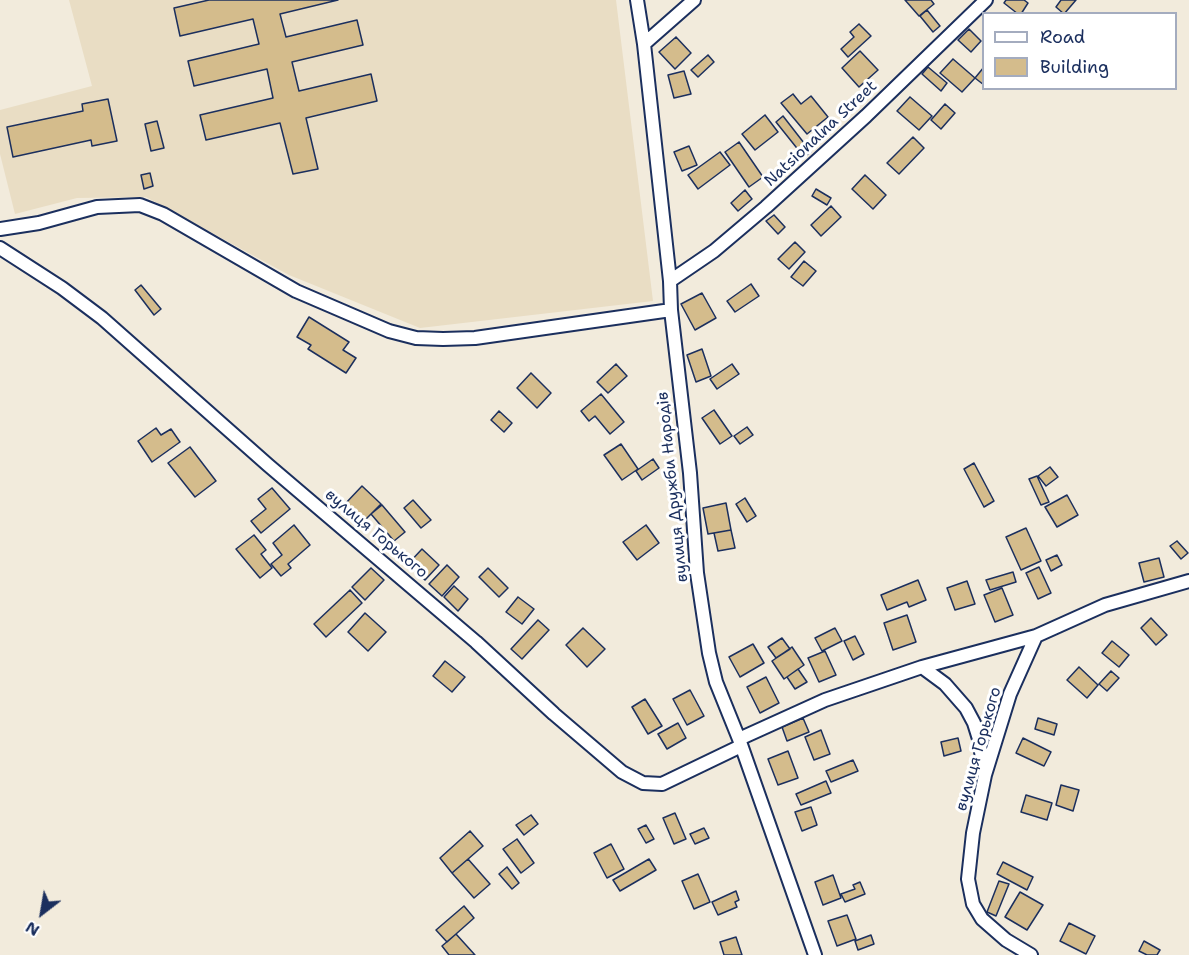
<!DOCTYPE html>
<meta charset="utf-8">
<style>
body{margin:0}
#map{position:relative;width:1189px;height:955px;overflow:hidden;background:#f2ebdc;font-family:"Shantell Sans",sans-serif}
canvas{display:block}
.legend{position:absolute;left:982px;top:12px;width:195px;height:78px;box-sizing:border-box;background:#fff;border:2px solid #a4acbf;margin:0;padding:8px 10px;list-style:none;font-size:18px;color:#1b2f5e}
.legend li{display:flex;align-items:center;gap:12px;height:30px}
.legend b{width:30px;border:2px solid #a4acbf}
.north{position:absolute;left:12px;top:883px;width:60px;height:60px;-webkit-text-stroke:4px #fff;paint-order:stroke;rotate:211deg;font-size:16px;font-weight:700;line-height:24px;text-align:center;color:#1b2f5e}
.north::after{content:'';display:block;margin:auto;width:21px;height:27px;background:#1b2f5e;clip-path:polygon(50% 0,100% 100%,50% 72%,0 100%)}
</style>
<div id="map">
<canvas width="1189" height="955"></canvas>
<ul class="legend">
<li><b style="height:8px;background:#fff"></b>Road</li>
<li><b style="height:16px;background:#d4bc8c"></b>Building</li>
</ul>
<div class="north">N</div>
</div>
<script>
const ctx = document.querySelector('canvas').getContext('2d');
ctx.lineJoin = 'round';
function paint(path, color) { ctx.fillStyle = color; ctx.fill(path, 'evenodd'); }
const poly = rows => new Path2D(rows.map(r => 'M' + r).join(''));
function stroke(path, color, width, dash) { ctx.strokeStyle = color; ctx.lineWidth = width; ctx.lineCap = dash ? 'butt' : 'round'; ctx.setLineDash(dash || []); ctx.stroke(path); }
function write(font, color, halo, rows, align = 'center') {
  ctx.font = font + ' "Shantell Sans",sans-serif'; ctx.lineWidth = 6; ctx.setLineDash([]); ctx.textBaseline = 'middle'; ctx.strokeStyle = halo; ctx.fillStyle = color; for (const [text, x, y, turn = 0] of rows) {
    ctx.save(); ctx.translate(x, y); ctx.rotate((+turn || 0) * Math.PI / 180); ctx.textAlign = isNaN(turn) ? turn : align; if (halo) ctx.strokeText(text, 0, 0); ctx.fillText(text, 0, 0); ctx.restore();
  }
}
paint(poly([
 [69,0,616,0,653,301,420,328,289,275,146,197,77,198,15,214,0,154,0,110,92,86]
]), '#e9ddc4');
const building = poly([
 [209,0,338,0,280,14,286,37,357,20,363,45,292,62,299,91,371,74,377,101,306,118,318,169,293,174,280,123,206,140,200,115,273,98,267,69,194,86,188,61,259,44,253,19,180,36,174,8,209,0],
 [905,0,931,0,934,4,919,16,905,0],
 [1006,0,1024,0,1028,3,1021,14,1018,14,1004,3,1006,0],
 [1061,0,1076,0,1064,14,1056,7,1061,0],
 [927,10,940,26,933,32,920,16,927,10],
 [859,24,871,36,848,57,841,49,854,37,850,32,859,24],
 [969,29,981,41,971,52,958,40,969,29],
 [676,37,691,53,675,69,659,52,676,37],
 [860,51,878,70,859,87,842,68,860,51],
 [708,55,714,62,698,77,691,70,708,55],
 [953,59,975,78,962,92,940,73,953,59],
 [928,67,947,83,941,91,922,74,928,67],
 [984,67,984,85,975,78,984,67],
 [684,71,691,94,674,98,668,75,684,71],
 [793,94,801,104,811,96,828,117,807,134,781,103,793,94],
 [910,97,932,116,919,130,897,111,910,97],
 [108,99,117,141,92,146,91,140,13,157,7,127,83,111,82,104,108,99],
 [945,104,955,113,941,129,931,120,945,104],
 [765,115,778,132,755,150,742,134,765,115],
 [783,116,811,152,804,157,776,122,783,116],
 [157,121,164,148,151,151,145,124,157,121],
 [913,137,924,148,899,174,887,163,913,137],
 [739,142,763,177,749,187,725,152,739,142],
 [689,146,697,165,682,171,674,152,689,146],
 [720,152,730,165,698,189,688,175,720,152],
 [150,173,153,186,144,189,141,175,150,173],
 [865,175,886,195,873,209,852,189,865,175],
 [816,189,831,198,827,205,812,196,816,189],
 [745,190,752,199,738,211,731,203,745,190],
 [831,206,841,217,821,236,811,225,831,206],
 [774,215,785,227,778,234,766,221,774,215],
 [795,242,805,252,789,269,778,259,795,242],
 [804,261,816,271,803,286,791,277,804,261],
 [751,284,759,296,735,312,727,301,751,284],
 [141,285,161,309,154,315,135,290,141,285],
 [702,293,716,318,695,330,681,304,702,293],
 [309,317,349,342,343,350,356,358,346,373,308,349,311,345,297,337,309,317],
 [702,349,711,376,696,382,687,355,702,349],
 [616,364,627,376,608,393,597,382,616,364],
 [732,364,739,374,717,389,710,379,732,364],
 [531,373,551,393,537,408,517,388,531,373],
 [601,394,624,422,610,434,595,416,589,421,581,411,601,394],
 [714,410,732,436,720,444,702,418,714,410],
 [499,411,512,423,504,432,491,420,499,411],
 [747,427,753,435,740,444,734,436,747,427],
 [156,428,161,435,171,429,180,442,152,462,138,441,156,428],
 [621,444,638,469,622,480,604,455,621,444],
 [190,447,216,481,195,497,168,463,190,447],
 [653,459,659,468,642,480,636,471,653,459],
 [974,463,994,501,984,507,964,469,974,463],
 [1050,467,1058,477,1046,486,1038,476,1050,467],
 [1037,476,1049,502,1041,505,1029,479,1037,476],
 [362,486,381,504,363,522,344,505,362,486],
 [272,488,290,509,261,533,251,521,266,509,258,499,272,488],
 [1067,495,1078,515,1057,527,1045,507,1067,495],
 [745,498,756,516,747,522,736,504,745,498],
 [413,500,431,520,421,528,404,508,413,500],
 [726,503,731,530,708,534,703,508,726,503],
 [382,505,405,532,394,541,371,514,382,505],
 [294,525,310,545,288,564,291,568,281,576,271,564,282,555,273,543,294,525],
 [646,525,659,543,637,560,623,542,646,525],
 [1026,528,1041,561,1021,570,1006,537,1026,528],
 [731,530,735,548,718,551,714,533,731,530],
 [254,535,266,550,261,554,272,568,260,578,236,549,254,535],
 [1177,541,1188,553,1181,559,1170,546,1177,541],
 [422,549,439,565,425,580,408,564,422,549],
 [1057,555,1062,565,1051,571,1046,560,1057,555],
 [1159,558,1164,577,1144,582,1139,563,1159,558],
 [447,565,459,577,442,596,429,584,447,565],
 [1039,567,1051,593,1038,599,1026,573,1039,567],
 [371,568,384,580,365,600,352,587,371,568],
 [488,568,508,588,499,597,479,577,488,568],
 [1013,572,1016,582,990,590,986,580,1013,572],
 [918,580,926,600,909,607,907,602,887,610,881,595,918,580],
 [967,581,975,604,955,610,947,588,967,581],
 [454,586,468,599,458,611,444,597,454,586],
 [1002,588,1013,615,995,622,984,595,1002,588],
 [350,590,362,603,326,637,314,624,350,590],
 [518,597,534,609,522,624,506,612,518,597],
 [365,613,386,632,368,651,348,632,365,613],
 [907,615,916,642,893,650,884,623,907,615],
 [1151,618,1167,635,1156,645,1141,628,1151,618],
 [538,620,549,630,522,659,511,649,538,620],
 [583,628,605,649,587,667,566,645,583,628],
 [835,628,842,641,822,651,815,638,835,628],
 [855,636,864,654,853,660,844,641,855,636],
 [782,638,790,649,776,658,768,647,782,638],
 [1112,641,1129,655,1119,667,1102,653,1112,641],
 [753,644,764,663,740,677,729,657,753,644],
 [792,647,804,665,784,679,772,661,792,647],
 [825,651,836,675,819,682,808,658,825,651],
 [445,661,465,677,452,692,433,676,445,661],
 [1079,667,1098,685,1087,698,1067,680,1079,667],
 [798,669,807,682,795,689,787,677,798,669],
 [1111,671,1119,678,1107,691,1099,684,1111,671],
 [766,677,779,703,760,713,747,687,766,677],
 [690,690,704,716,687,725,673,699,690,690],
 [645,699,662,726,648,734,632,707,645,699],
 [803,718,809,732,787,741,782,727,803,718],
 [1038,718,1057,724,1054,735,1035,729,1038,718],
 [678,723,686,738,667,749,658,734,678,723],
 [821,730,830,754,814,760,805,737,821,730],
 [958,738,961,751,944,756,941,742,958,738],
 [1023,738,1051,752,1044,766,1016,753,1023,738],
 [788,751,798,778,778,785,768,759,788,751],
 [853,760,858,771,831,782,826,771,853,760],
 [826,781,831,793,801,805,796,794,826,781],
 [1061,785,1079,790,1073,811,1056,805,1061,785],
 [1026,795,1052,803,1047,820,1021,812,1026,795],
 [811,807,817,825,802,831,795,812,811,807],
 [675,813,686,839,674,844,663,818,675,813],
 [531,815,538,824,524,835,516,825,531,815],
 [646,825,654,839,646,843,638,829,646,825],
 [704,828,709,838,695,844,690,834,704,828],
 [470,831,483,846,452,873,440,858,470,831],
 [517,839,534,863,521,873,503,849,517,839],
 [611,844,624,869,607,878,594,853,611,844],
 [468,859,490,884,474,898,452,873,468,859],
 [649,859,656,870,620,891,613,880,649,859],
 [1003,862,1033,877,1027,890,997,874,1003,862],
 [507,867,519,883,512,889,499,874,507,867],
 [698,874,710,902,694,909,682,881,698,874],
 [833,875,841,898,823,905,815,882,833,875],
 [999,881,1009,884,996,916,987,912,999,881],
 [860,882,865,894,845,902,841,894,855,889,853,885,860,882],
 [736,891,739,900,735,902,737,907,718,915,712,902,736,891],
 [1020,892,1043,905,1027,930,1005,917,1020,892],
 [464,906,474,918,447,942,436,930,464,906],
 [847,915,856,939,837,946,828,921,847,915],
 [1069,923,1095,936,1086,954,1060,941,1069,923],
 [456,934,475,955,449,955,442,946,456,934],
 [871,935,874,944,858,950,855,941,871,935],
 [736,937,742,955,724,955,720,942,736,937],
 [1144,941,1160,950,1157,955,1147,955,1139,951,1144,941]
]);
paint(building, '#d4bc8c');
stroke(building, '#1b2f5e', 1.5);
const street = poly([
 [637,0,644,44,670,281,671,310,690,473,697,573,709,653,716,682,739,739,815,955],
 [644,44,694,0],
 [0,229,39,223,97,207,140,205,163,214,296,291,389,331,416,338,443,339,475,338,671,310],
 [0,248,62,288,102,318,268,465,476,642,554,714,622,772,643,783,662,784,741,746],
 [670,281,714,251,766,207,866,116,986,0],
 [922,667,945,684,966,708,974,723,979,739,984,771],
 [739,739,825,700,922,667,1036,636,1105,605,1189,581],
 [1031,955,1006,940,982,919,973,904,968,879,973,833,985,775,1010,694,1036,636]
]);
stroke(street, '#1b2f5e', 16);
stroke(street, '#fff', 12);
write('16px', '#1b2f5e', '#fff', [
 ["Natsionalna Street",821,134,-43],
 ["вулиця Дружби Народів",673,487,-96],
 ["вулиця Горького",376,534,40],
 ["вулиця Горького",979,749,-74]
]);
</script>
